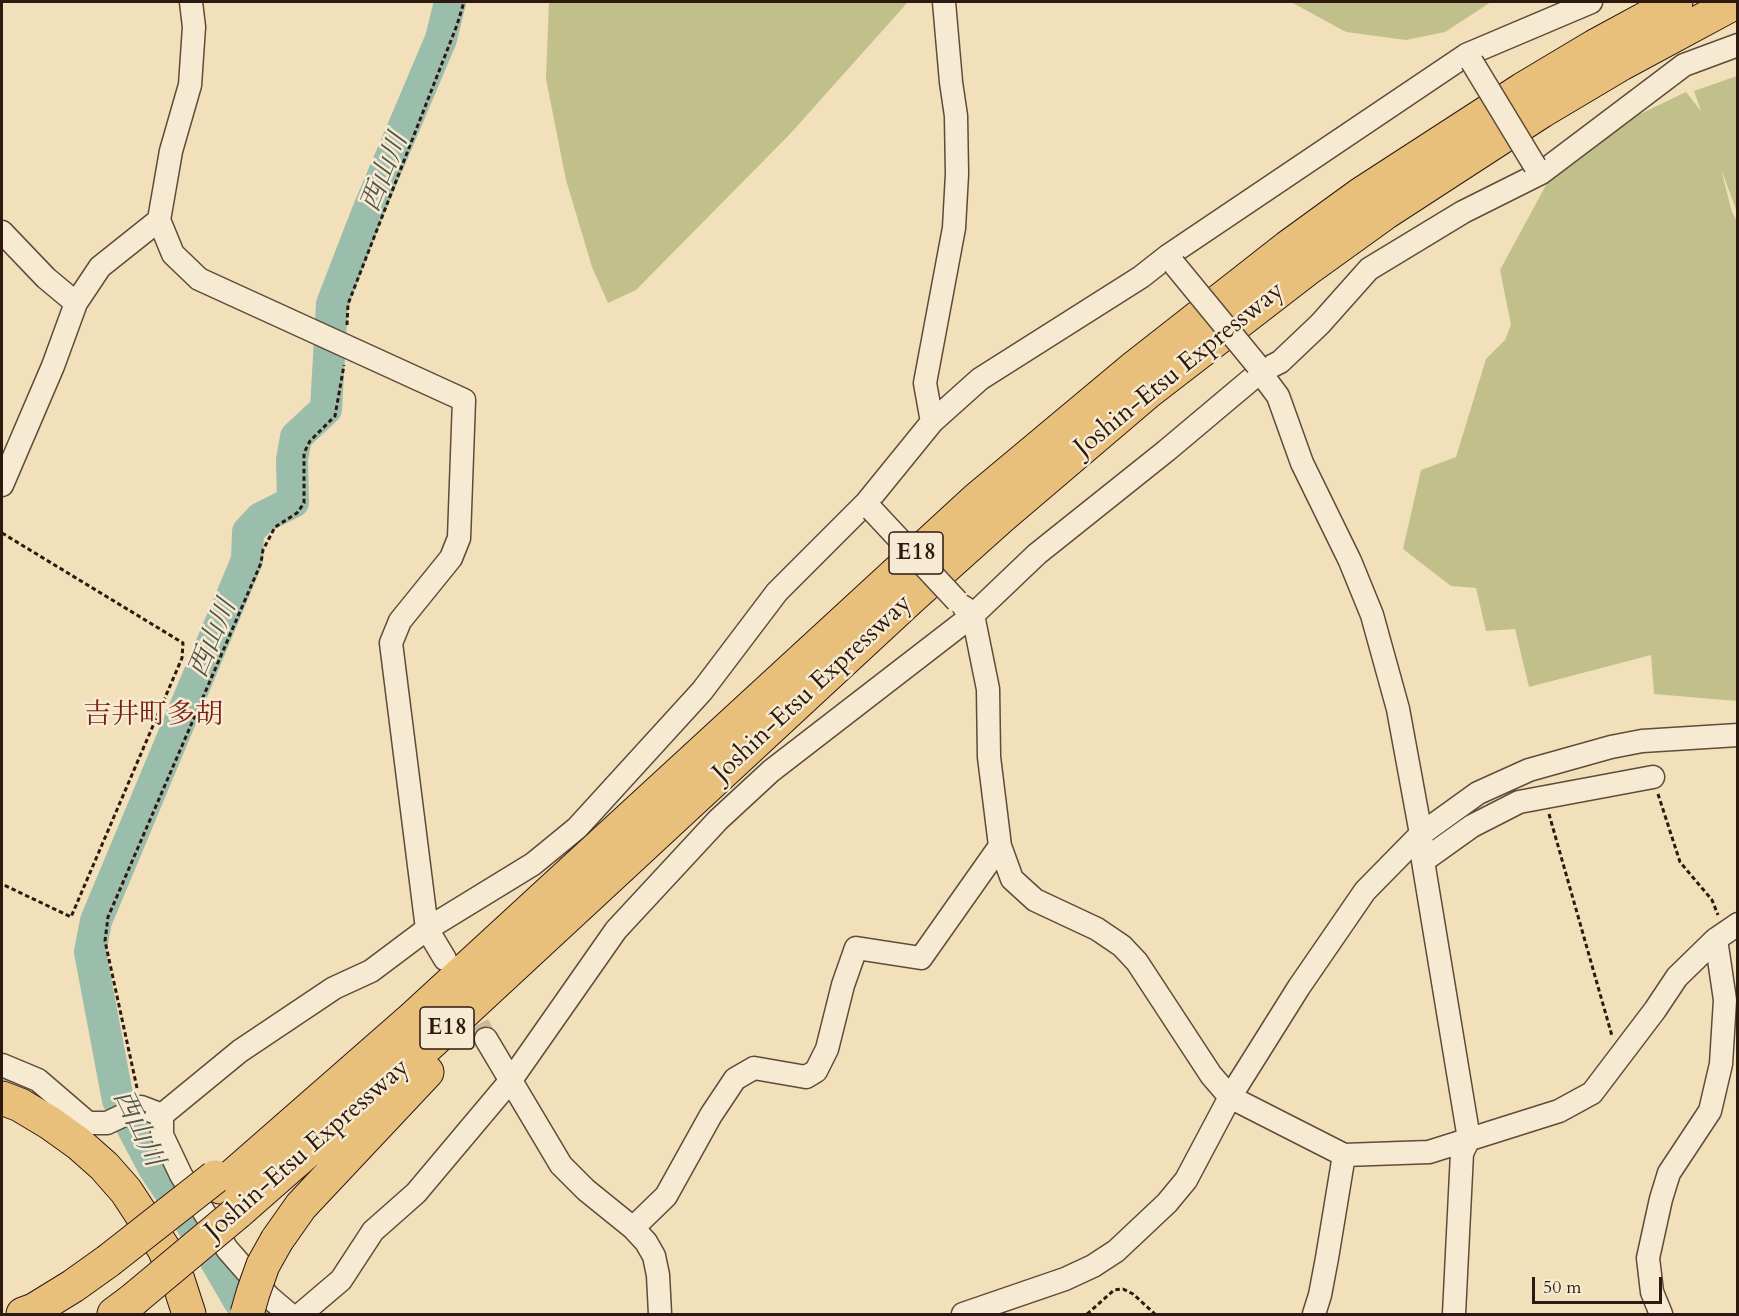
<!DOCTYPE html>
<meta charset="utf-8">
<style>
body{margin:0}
#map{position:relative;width:1739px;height:1316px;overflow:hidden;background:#f1e0b9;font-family:Cardo,serif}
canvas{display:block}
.frame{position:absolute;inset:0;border:3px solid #2e1910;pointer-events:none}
.scale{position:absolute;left:1532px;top:1277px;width:130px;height:27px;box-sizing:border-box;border:3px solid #2e1910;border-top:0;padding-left:8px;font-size:18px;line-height:21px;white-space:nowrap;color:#2e1910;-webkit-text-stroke:4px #f6ebd2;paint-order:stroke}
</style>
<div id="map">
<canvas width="1739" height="1316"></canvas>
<div class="frame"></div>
<div class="scale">50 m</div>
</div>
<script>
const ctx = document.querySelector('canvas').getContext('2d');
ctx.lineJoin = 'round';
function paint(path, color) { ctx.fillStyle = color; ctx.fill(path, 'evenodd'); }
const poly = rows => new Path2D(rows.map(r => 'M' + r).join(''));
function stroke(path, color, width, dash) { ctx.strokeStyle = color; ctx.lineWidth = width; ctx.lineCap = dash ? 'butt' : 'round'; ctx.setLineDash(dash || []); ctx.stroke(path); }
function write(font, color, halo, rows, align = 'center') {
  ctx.font = font + ' Cardo,"Noto Serif JP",serif'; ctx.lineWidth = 5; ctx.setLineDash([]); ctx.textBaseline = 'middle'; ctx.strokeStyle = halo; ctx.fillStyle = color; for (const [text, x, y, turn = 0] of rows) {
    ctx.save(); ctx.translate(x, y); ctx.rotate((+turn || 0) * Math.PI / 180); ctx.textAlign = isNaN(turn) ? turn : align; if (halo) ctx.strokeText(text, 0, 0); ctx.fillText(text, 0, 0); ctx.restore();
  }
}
paint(poly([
 [549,2,908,2,790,134,636,290,608,303,592,267,566,180,546,79],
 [1291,2,1491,2,1445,32,1406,40,1346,32],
 [1737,76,1737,212,1721,169,1732,212,1738,223,1737,701,1654,694,1651,655,1529,687,1515,629,1486,631,1476,588,1451,586,1403,549,1421,470,1456,457,1486,359,1505,340,1511,325,1500,270,1559,161,1634,117,1686,92,1701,111,1694,91]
]), '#c2c08a');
stroke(poly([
 [252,1314,239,1301,213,1256,154,1168,118,1100,90,952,96,921,247,560,248,532,261,518,293,502,292,460,296,437,326,409,332,304,368,211,441,39,450,2]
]), '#9bbdab', 32);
stroke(poly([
 [463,995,486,1039]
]), '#cab897', 22, [22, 11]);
const minor = poly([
 [191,2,194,27,190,85,171,151,159,220,173,254,199,279,464,400,459,538,451,558,400,621,391,643,427,929,445,959],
 [2,232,46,278,76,303],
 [1257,365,1260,372,1278,396,1302,463,1350,561,1372,615,1398,709,1421,834,1423,861,1469,1139,1462,1153,1454,1314],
 [932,422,925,383,954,228,957,174,956,116,951,82,944,2],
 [2,485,53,366,76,303,100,267,159,220],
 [964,607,973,615,988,689,989,757,1000,846,1012,879,1035,900,1097,929,1122,946,1137,962,1211,1075,1230,1097,1344,1155,1429,1152,1559,1111,1592,1093,1655,1010,1677,977,1716,939,1738,924],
 [1423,861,1472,826,1519,802,1653,777],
 [486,1039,561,1165,586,1190,633,1228,646,1242,654,1256,658,1275,660,1314],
 [2,1065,38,1080,88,1123,107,1123,141,1107,162,1115,240,1051,334,988,371,971,427,929,533,864,577,828,702,691,777,592,867,502,932,422,980,379,1141,277,1169,255,1466,55,1591,2],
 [162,1115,162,1135,181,1175,227,1249,269,1297,289,1314],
 [633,1228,666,1196,711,1115,735,1079,754,1068,806,1077,816,1071,827,1049,843,985,856,948,921,958,1000,846],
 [301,1314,341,1280,373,1231,416,1193,511,1080,616,930,718,820,771,771,973,615,1037,554,1166,451,1260,372,1280,362,1320,324,1369,269,1463,212,1541,173,1684,65,1738,45],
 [963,1314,1065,1279,1093,1266,1116,1251,1167,1203,1186,1180,1230,1097,1299,987,1365,891,1421,834,1478,793,1529,770,1611,747,1642,741,1738,735],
 [1314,1314,1320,1295,1327,1258,1344,1155],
 [1661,1314,1652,1292,1648,1258,1661,1199,1669,1173,1710,1111,1721,1064,1725,1000,1716,939]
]);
const highway = poly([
 [2,1098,20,1105,50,1123,78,1143,104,1166,126,1191,164,1249,178,1280,189,1314],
 [220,1187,413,1018,977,499,1135,367,1288,247,1361,194,1523,89,1595,46,1676,2],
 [238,1212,434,1040,913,596,1000,518,1148,392,1310,267,1385,213,1542,111,1621,64,1736,2],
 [277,1240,301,1206,427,1072],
 [23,1314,34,1310,73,1286,108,1261],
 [114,1314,134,1299]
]);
stroke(minor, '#5f4b3a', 25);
stroke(highway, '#2e1910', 35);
stroke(poly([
 [347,325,348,304,457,25,464,2],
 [2,533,183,643,182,658,71,917,2,884],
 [1658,794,1680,862,1712,900,1718,915],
 [1549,814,1612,1036],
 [137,1088,105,941,108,917,261,563,263,550,275,527,297,513,304,503,304,453,310,441,335,416,344,365],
 [1087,1314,1114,1290,1123,1289,1133,1294,1155,1314]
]), '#2e1910', 3, [4.5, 3]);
stroke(minor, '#f6ebd2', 22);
stroke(highway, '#e8c07c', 33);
const minorBridge = poly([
 [1472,62,1535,166],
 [1174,264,1257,365],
 [872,510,957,601]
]);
const highwayBridge = poly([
 [108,1261,215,1177],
 [134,1299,238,1212],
 [247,1314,253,1293,263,1265,277,1240]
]);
stroke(minorBridge, '#5f4b3a', 25, []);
stroke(highwayBridge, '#2e1910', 35, []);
stroke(minorBridge, '#f6ebd2', 22);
stroke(highwayBridge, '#e8c07c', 33);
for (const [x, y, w] of [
 [916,553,54],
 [447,1028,54]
]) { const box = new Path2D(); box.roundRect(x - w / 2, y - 21, w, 42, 4.5); ctx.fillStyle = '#f6ebd2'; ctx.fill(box); stroke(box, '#2e1910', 1.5); }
write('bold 24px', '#2e1910', null, [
 ["E18",916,553],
 ["E18",447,1028]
]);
write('26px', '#2e1910', '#f6ebd2', [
 ["Joshin-Etsu Expressway",1180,370,-39],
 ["Joshin-Etsu Expressway",813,689,-43],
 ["Joshin-Etsu Expressway",308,1150,-41]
]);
write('italic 27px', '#545246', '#f6ebd2', [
 ["西山川",386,173,-68],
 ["西山川",214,639,-67],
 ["西山川",137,1129,64]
]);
write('28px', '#7a1f14', '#f6ebd2', [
 ["吉井町多胡",153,717]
]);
</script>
